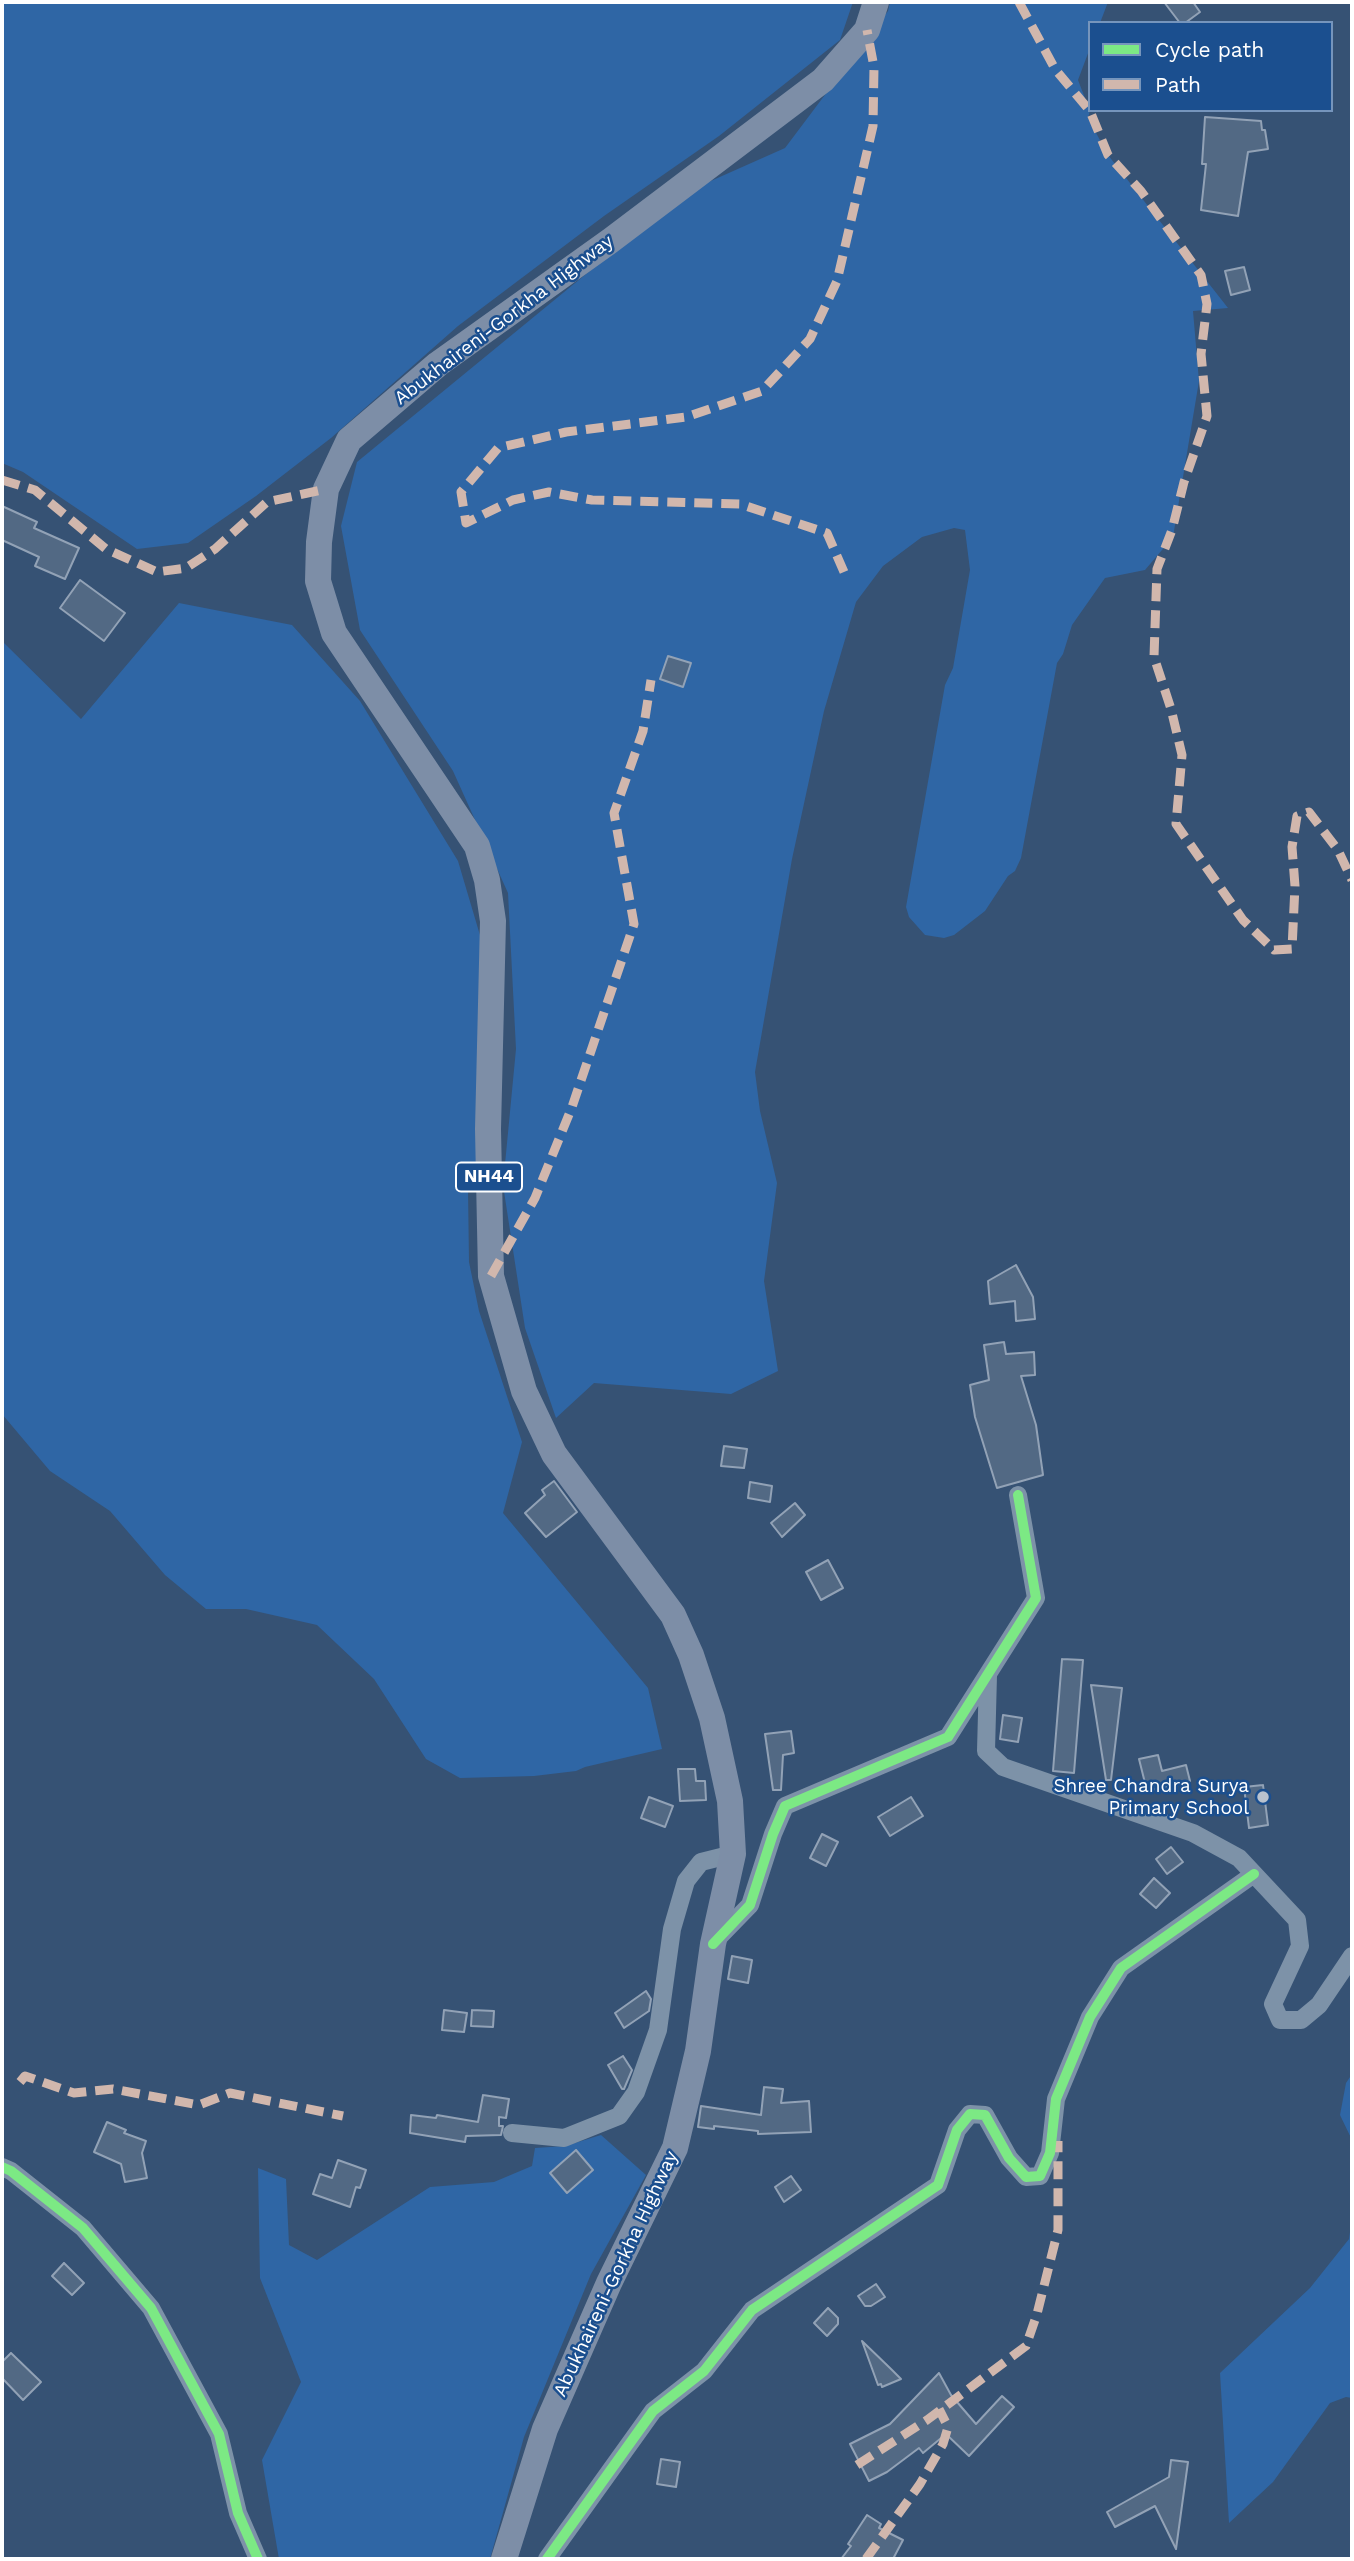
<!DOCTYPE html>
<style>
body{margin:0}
#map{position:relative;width:1354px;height:2561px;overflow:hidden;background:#365274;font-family:"Work Sans",sans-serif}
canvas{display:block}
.frame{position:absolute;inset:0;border:4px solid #fff;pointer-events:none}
.legend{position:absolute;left:1088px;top:21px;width:245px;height:91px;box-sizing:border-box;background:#1b4f8f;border:2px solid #7695bc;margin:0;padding:9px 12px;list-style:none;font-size:21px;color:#fff}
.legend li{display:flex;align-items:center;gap:14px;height:35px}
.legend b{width:35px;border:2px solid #7695bc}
</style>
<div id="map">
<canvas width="1354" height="2561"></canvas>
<div class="frame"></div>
<ul class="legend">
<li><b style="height:9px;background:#7ce984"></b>Cycle path</li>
<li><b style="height:9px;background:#d1b7ad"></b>Path</li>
</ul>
</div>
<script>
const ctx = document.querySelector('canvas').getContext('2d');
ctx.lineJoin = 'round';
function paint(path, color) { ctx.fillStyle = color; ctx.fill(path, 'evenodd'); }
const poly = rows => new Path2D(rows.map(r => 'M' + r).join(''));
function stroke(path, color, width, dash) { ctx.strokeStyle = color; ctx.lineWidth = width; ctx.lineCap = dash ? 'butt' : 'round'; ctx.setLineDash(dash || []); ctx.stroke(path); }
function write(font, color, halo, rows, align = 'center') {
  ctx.font = font + ' "Work Sans",sans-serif'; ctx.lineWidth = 5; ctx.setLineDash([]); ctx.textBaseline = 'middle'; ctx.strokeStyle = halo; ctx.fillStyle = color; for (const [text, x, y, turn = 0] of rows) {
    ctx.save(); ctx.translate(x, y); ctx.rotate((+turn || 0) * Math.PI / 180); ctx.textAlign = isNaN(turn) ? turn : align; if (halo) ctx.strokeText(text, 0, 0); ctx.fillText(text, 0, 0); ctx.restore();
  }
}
paint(poly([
 [2,2,853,2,840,40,719,136,604,216,458,326,331,438,256,496,188,543,137,549,23,472,2,463],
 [890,2,1108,2,1100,23,1090,23,1090,48,1078,80,1090,111,1088,118,1108,155,1228,308,1193,311,1199,381,1173,537,1145,570,1105,578,1072,625,1063,654,1057,663,1021,858,1015,871,1008,876,985,911,954,935,944,938,925,935,909,917,906,907,945,685,953,668,970,570,965,530,954,528,922,537,883,566,856,602,824,711,792,859,755,1072,760,1111,777,1183,764,1281,778,1371,731,1394,594,1383,556,1418,525,1328,503,1185,516,1049,508,893,453,771,360,630,341,526,357,462,686,192,785,148,888,11],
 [179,603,292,625,360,701,458,861,482,942,478,1161,468,1189,469,1262,479,1311,522,1442,503,1513,648,1688,662,1749,585,1767,576,1771,534,1776,460,1778,426,1759,374,1679,317,1625,246,1609,206,1609,165,1575,110,1511,50,1471,2,1414,2,641,81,719],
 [1352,2074,1352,2140,1340,2115,1346,2083],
 [601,2135,646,2175,591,2274,524,2437,490,2559,279,2559,262,2460,301,2382,260,2278,258,2168,286,2179,289,2245,317,2260,430,2187,494,2182,532,2166,535,2148,565,2146],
 [1352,2218,1352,2398,1346,2397,1330,2403,1273,2482,1229,2523,1220,2373,1310,2288,1349,2239]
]), '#2f66a5');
const building = poly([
 [1164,2,1193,2,1200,12,1185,23,1180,23,1164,2],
 [1205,117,1261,121,1262,130,1265,130,1268,149,1248,152,1238,216,1201,210,1206,164,1202,164,1205,117],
 [1244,267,1250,290,1231,295,1225,271,1244,267],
 [2,506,37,522,34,528,79,548,65,579,35,566,39,557,2,540,2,506],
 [80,580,125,613,104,641,60,608,80,580],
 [668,656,691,663,683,687,660,679,668,656],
 [1016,1265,1033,1297,1035,1319,1016,1321,1015,1301,990,1304,988,1281,1016,1265],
 [1004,1342,1006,1354,1034,1352,1035,1375,1021,1376,1036,1425,1043,1475,997,1488,975,1417,970,1385,989,1380,984,1345,1004,1342],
 [724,1446,747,1449,744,1468,721,1466,724,1446],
 [554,1481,577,1512,546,1537,525,1513,545,1495,542,1490,554,1481],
 [750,1482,772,1486,770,1502,748,1498,750,1482],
 [795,1503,805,1515,782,1537,771,1523,795,1503],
 [828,1560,843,1588,821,1600,806,1572,828,1560],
 [1062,1659,1083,1660,1074,1773,1053,1771,1062,1659],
 [1091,1685,1122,1688,1111,1780,1106,1780,1091,1685],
 [1003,1715,1022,1718,1018,1742,1000,1739,1003,1715],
 [791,1731,794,1753,783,1755,781,1790,773,1790,765,1734,791,1731],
 [1158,1755,1162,1771,1186,1765,1190,1781,1147,1791,1139,1759,1158,1755],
 [678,1769,695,1769,696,1781,705,1781,706,1800,680,1801,678,1769],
 [1263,1785,1268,1825,1249,1828,1244,1787,1263,1785],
 [649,1797,673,1806,665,1827,641,1818,649,1797],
 [911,1797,923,1816,890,1836,878,1817,911,1797],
 [822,1834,838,1842,826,1866,810,1858,822,1834],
 [1171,1847,1183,1862,1167,1874,1156,1859,1171,1847],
 [1154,1878,1170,1893,1156,1908,1140,1894,1154,1878],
 [732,1956,752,1960,748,1983,728,1979,732,1956],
 [646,1991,651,1999,649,2011,624,2028,615,2013,646,1991],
 [444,2010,467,2013,464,2032,442,2030,444,2010],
 [472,2010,494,2011,493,2027,471,2026,472,2010],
 [623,2056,632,2070,624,2089,622,2089,608,2065,623,2056],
 [764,2087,783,2089,781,2103,809,2101,811,2132,758,2134,758,2131,714,2126,714,2129,698,2127,701,2106,761,2115,764,2087],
 [483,2095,509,2099,506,2118,499,2117,499,2126,503,2126,501,2135,466,2136,465,2142,410,2133,411,2115,436,2118,437,2115,478,2122,483,2095],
 [107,2122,126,2130,124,2133,146,2141,142,2153,147,2178,125,2182,121,2164,94,2152,107,2122],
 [576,2150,593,2170,567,2193,550,2173,576,2150],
 [338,2160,366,2170,360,2188,356,2187,350,2207,313,2194,320,2174,332,2178,338,2160],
 [791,2176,801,2190,784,2202,775,2187,791,2176],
 [64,2263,84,2283,72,2295,52,2276,64,2263],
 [876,2284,885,2297,871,2306,865,2306,858,2296,876,2284],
 [828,2308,838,2318,838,2324,827,2336,814,2323,828,2308],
 [862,2341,891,2369,901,2379,882,2387,881,2384,878,2385,862,2341],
 [11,2353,41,2382,23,2400,2,2378,2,2362,11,2353],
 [939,2373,951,2395,976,2424,1002,2396,1014,2407,969,2456,946,2434,923,2453,919,2448,887,2472,869,2481,850,2444,890,2424,939,2373],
 [661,2459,680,2462,676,2487,657,2484,661,2459],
 [1171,2460,1188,2462,1176,2549,1155,2506,1115,2527,1107,2512,1169,2477,1171,2460],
 [867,2515,881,2524,879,2528,903,2540,893,2559,841,2559,851,2546,848,2544,867,2515]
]);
paint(building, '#526984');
stroke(building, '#92a2b6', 2);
stroke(poly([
 [988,1675,986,1751,1003,1767,1193,1833,1239,1858,1297,1920,1300,1946,1273,2004,1280,2020,1301,2020,1319,2005,1352,1956],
 [715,1941,750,1905,773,1834,785,1806,948,1737,1036,1598,1018,1495],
 [512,2133,564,2138,619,2116,636,2092,658,2030,672,1929,686,1881,701,1862,733,1854],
 [2,2167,11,2171,83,2228,151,2308,219,2434,238,2513,258,2559],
 [547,2559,653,2411,704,2371,752,2310,938,2185,957,2130,970,2114,985,2115,1009,2158,1026,2177,1040,2176,1050,2153,1056,2099,1090,2017,1121,1968,1254,1874]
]), '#7d92a8', 18);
stroke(poly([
 [504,2559,545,2429,609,2283,675,2148,698,2051,713,1944,733,1854,730,1801,712,1718,691,1655,673,1615,554,1454,524,1391,491,1276,488,1129,493,921,487,880,477,846,334,633,318,581,319,542,326,489,349,440,438,364,610,241,823,80,867,30,876,2]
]), '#7d8ea7', 26);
stroke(poly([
 [1019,2,1055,69,1090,111,1108,155,1141,191,1201,275,1207,304,1201,354,1207,416,1184,482,1172,530,1157,569,1154,657,1171,709,1182,755,1176,824,1243,920,1274,950,1292,949,1295,886,1292,847,1297,816,1309,812,1338,850,1352,880],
 [2,480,35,490,106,549,157,572,186,568,215,549,267,502,326,489],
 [844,572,827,533,740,504,592,500,549,492,513,500,466,523,461,492,498,448,566,432,686,417,762,391,810,339,837,281,873,126,874,67,867,30],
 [491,1276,535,1198,572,1107,634,924,614,813,643,731,651,680],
 [20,2082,25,2076,74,2093,113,2089,199,2105,230,2093,343,2116],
 [857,2465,927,2420,1026,2346,1037,2314,1058,2230,1058,2141],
 [866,2559,920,2484,943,2444,948,2427,939,2409]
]), '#d1b7ad', 9, [18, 9]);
stroke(poly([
 [713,1944,750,1905,773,1834,785,1806,948,1737,1036,1598,1018,1495],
 [2,2167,11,2171,83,2228,151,2308,219,2434,238,2513,258,2559],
 [547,2559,653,2411,704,2371,752,2310,938,2185,957,2130,970,2114,985,2115,1009,2158,1026,2177,1040,2176,1050,2153,1056,2099,1090,2017,1121,1968,1254,1874]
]), '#7ce984', 10);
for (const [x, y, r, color] of [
 [1263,1797,7,"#b9c2ce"]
]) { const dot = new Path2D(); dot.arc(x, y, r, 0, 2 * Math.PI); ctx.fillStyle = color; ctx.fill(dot); stroke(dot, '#1b4f8f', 2.5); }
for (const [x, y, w] of [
 [489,1177,66]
]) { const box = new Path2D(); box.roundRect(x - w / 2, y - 14.5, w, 29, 5); ctx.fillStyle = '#1b4f8f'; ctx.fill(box); stroke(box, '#fff', 2); }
write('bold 18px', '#fff', null, [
 ["NH44",489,1177]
]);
write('19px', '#fff', '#1b4f8f', [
 ["Abukhaireni-Gorkha Highway",504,320,-37],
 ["Abukhaireni-Gorkha Highway",616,2274,-65]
]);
write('19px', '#fff', '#1b4f8f', [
 ["Shree Chandra Surya",1249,1786],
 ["Primary School",1249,1808]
], 'right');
</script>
